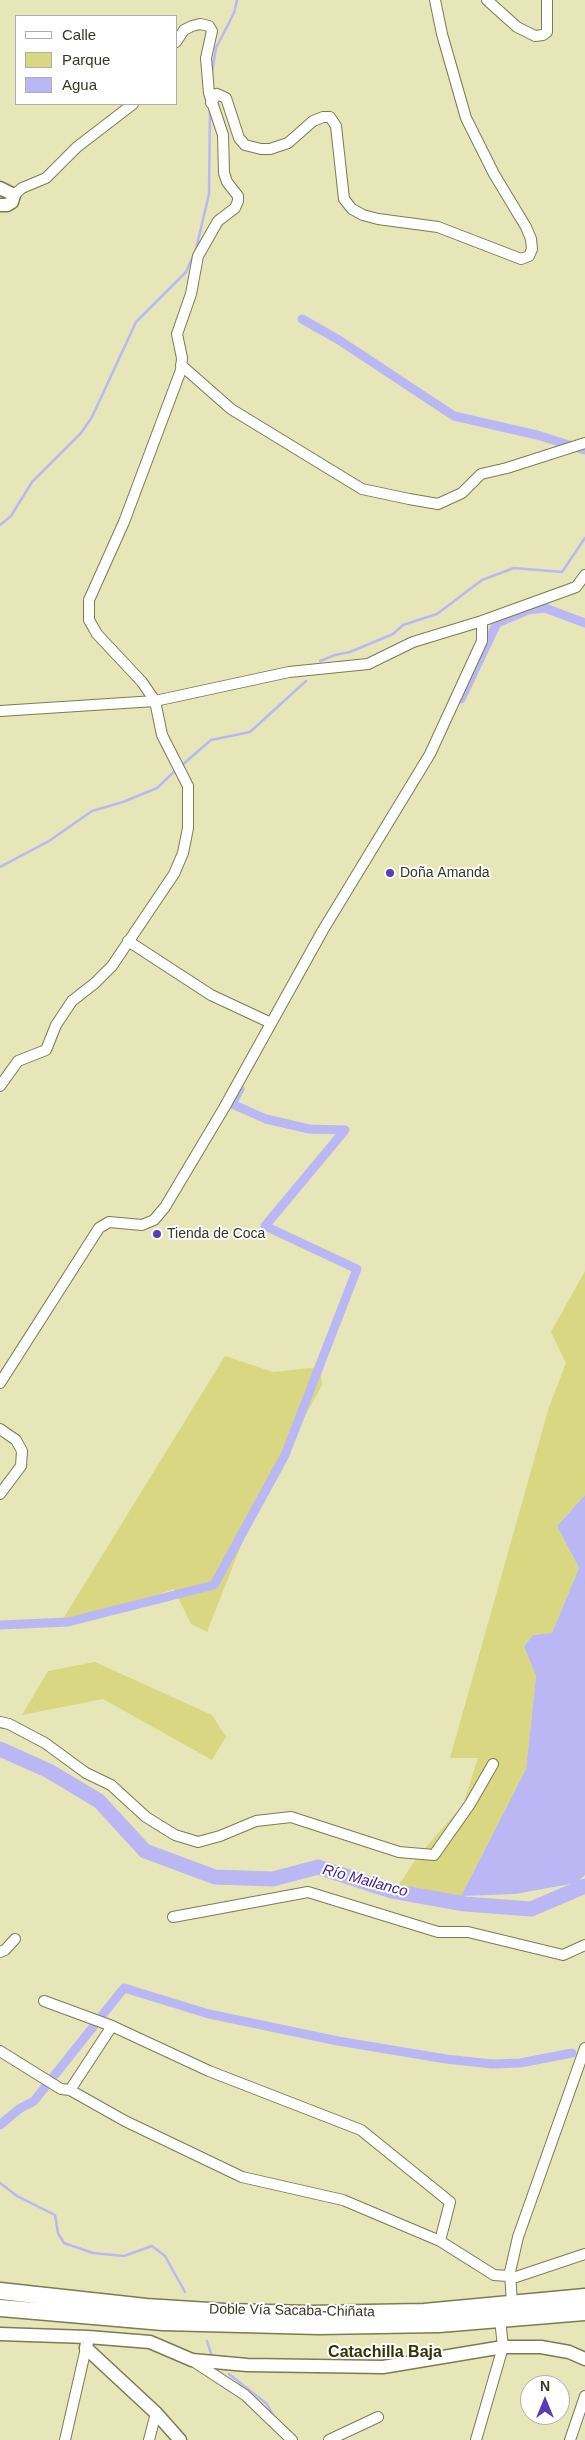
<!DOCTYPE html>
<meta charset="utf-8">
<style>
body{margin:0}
#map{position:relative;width:585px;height:2440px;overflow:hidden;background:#e7e6b9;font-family:Helvetica,sans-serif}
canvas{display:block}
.legend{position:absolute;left:15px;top:15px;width:162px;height:90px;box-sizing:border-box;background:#fff;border:1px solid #afafa8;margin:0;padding:6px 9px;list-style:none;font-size:15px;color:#373725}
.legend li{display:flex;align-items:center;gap:10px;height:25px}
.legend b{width:25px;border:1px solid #afafa8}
.north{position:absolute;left:520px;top:2375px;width:50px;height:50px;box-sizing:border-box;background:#fff;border:1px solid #afafa8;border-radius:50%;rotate:0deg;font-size:14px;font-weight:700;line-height:20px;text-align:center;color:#373725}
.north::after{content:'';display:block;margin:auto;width:18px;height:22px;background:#583db5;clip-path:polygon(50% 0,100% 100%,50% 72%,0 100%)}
</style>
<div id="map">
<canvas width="585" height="2440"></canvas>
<ul class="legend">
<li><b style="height:6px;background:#fff"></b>Calle</li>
<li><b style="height:14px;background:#d9d782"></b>Parque</li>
<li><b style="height:14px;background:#bbb7f5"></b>Agua</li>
</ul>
<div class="north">N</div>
</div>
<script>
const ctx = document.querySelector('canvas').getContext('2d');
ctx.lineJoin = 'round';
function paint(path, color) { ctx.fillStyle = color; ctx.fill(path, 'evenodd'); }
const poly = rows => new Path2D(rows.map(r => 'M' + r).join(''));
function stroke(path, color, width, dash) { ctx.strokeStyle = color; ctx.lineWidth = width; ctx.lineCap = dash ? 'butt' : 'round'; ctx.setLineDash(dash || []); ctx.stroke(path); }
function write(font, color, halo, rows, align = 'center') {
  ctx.font = font + ' Helvetica,sans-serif'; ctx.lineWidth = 4; ctx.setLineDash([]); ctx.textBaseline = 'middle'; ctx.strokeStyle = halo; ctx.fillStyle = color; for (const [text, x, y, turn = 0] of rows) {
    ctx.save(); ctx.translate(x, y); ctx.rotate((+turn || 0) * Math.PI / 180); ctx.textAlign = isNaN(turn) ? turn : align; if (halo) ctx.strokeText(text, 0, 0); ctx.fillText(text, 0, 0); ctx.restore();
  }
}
paint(poly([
 [585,1271,585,1495,557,1526,579,1568,552,1633,533,1635,524,1645,536,1676,526,1769,461,1896,398,1886,418,1856,463,1805,478,1758,450,1758,549,1407,566,1363,551,1332],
 [225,1356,273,1372,320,1367,322,1385,258,1502,207,1632,191,1624,174,1589,134,1603,63,1619],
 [95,1662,212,1715,226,1737,212,1760,103,1699,22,1715,48,1671]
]), '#d9d782');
paint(poly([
 [585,1495,585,1875,576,1883,515,1894,461,1896,526,1769,536,1676,524,1646,533,1635,552,1633,579,1568,557,1526]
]), '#bbb7f5');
stroke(poly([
 [212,73,216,48,234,13,237,0],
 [0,525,11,516,32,482,81,433,92,417,136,322,186,272,196,249,209,194,210,109],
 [320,661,335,655,350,652,393,634,403,625,437,614,482,580,514,568,562,572,585,538],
 [181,766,211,740,250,732,306,681],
 [0,867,49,841,92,811,123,802,157,788,176,770],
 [0,2183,17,2196,55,2215,58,2233,64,2243,93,2253,124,2256,152,2246,165,2256,185,2292],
 [207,2341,212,2357],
 [229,2374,267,2404,274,2417]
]), '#bbb7f5', 2.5);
stroke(poly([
 [302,319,339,340,454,416,537,435,585,450],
 [461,699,497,623,528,610,545,608,585,623],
 [0,1625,68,1622,214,1585,285,1455,357,1269,265,1226,345,1130,309,1129,266,1119,232,1104,240,1089],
 [0,2125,19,2109,34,2101,124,1988,209,2014,338,2041,446,2059,492,2064,520,2063,572,2053]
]), '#bbb7f5', 9);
stroke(poly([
 [0,1749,49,1771,99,1801,145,1851,215,1877,273,1879,318,1867,392,1891,465,1904,531,1909,585,1886]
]), '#bbb7f5', 15);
const minor = poly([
 [487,0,517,27,535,36,543,35,547,32,547,0],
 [211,103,217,94,226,98,239,138,245,145,261,149,270,149,288,143,313,121,323,117,330,117,336,126,344,199,352,209,363,215,378,219,438,227,521,259,529,256,532,249,531,239,526,227,494,174,466,118,442,34,435,0],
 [14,195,22,188,46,178,77,147,133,104],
 [181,365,231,409,362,489,409,499,438,504,462,493,481,474,507,468,585,443],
 [0,711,155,701,289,672,368,664,413,642,482,621,576,587,585,575],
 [128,941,211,995,271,1023],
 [0,1086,18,1061,46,1050,56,1025,72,1001,95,983,112,966,174,874,183,853,188,828,188,786,162,735,155,701,142,682,97,634,89,620,89,600,124,522,181,370,182,358,177,334,191,294,198,256,218,221,235,208,238,201,238,196,227,182,224,173,223,135,209,93,206,58,212,31,209,26,200,24,192,26,184,30,176,42],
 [0,1383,99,1228,109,1222,142,1225,154,1220,165,1207,224,1108,323,930,430,754,482,641,482,621],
 [0,1429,16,1440,22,1451,21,1466,0,1494],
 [0,1722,9,1724,45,1743,86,1773,111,1785,146,1817,175,1835,198,1842,220,1836,256,1821,291,1817,399,1852,434,1855,470,1804,493,1764],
 [173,1917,308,1892,438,1932,468,1932,563,1955,585,1945],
 [0,1952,5,1950,15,1939],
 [44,2001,112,2026,209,2071,361,2130,450,2202,440,2241],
 [0,2051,61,2089,70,2090,125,2121,242,2177,343,2200,440,2241,494,2275,508,2276,510,2279,585,2254],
 [70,2090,112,2026],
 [512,2304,510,2272,518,2237,585,2048],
 [193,2361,245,2395,292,2440],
 [65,2440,86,2348],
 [149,2440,156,2413],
 [329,2440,378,2417],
 [476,2440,503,2347,500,2319],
 [570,2440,585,2396]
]);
const tertiary = poly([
 [0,188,14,195,12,202,7,205,0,205],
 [0,2334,88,2337,150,2342,192,2360,247,2365,383,2367,503,2347,541,2347,569,2352,585,2359],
 [88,2337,86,2348,156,2413,180,2440]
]);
const trunk = poly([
 [0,2291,146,2307,225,2312,310,2314,424,2312,585,2297],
 [0,2308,163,2322,319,2326,439,2324,585,2312]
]);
stroke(minor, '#7c7b52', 12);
stroke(tertiary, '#7c7b52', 15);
stroke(trunk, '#7c7b52', 19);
stroke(minor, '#fff', 10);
stroke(tertiary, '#fff', 12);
stroke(trunk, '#fff', 16);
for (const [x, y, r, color] of [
 [390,873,5,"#583db5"],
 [157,1234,5,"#583db5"]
]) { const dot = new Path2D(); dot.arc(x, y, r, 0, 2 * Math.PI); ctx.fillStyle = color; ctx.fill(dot); stroke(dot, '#fff', 2); }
write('14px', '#373725', '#fff', [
 ["Doña Amanda",400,873],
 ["Tienda de Coca",167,1234]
], 'left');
write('14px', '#373725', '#fff', [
 ["Doble Vía Sacaba-Chiñata",292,2311,1]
]);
write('italic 15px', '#3f1d92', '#fff', [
 ["Río Mailanco",365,1881,15]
]);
write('bold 16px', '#343308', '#fff', [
 ["Catachilla Baja",385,2353]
]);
</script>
